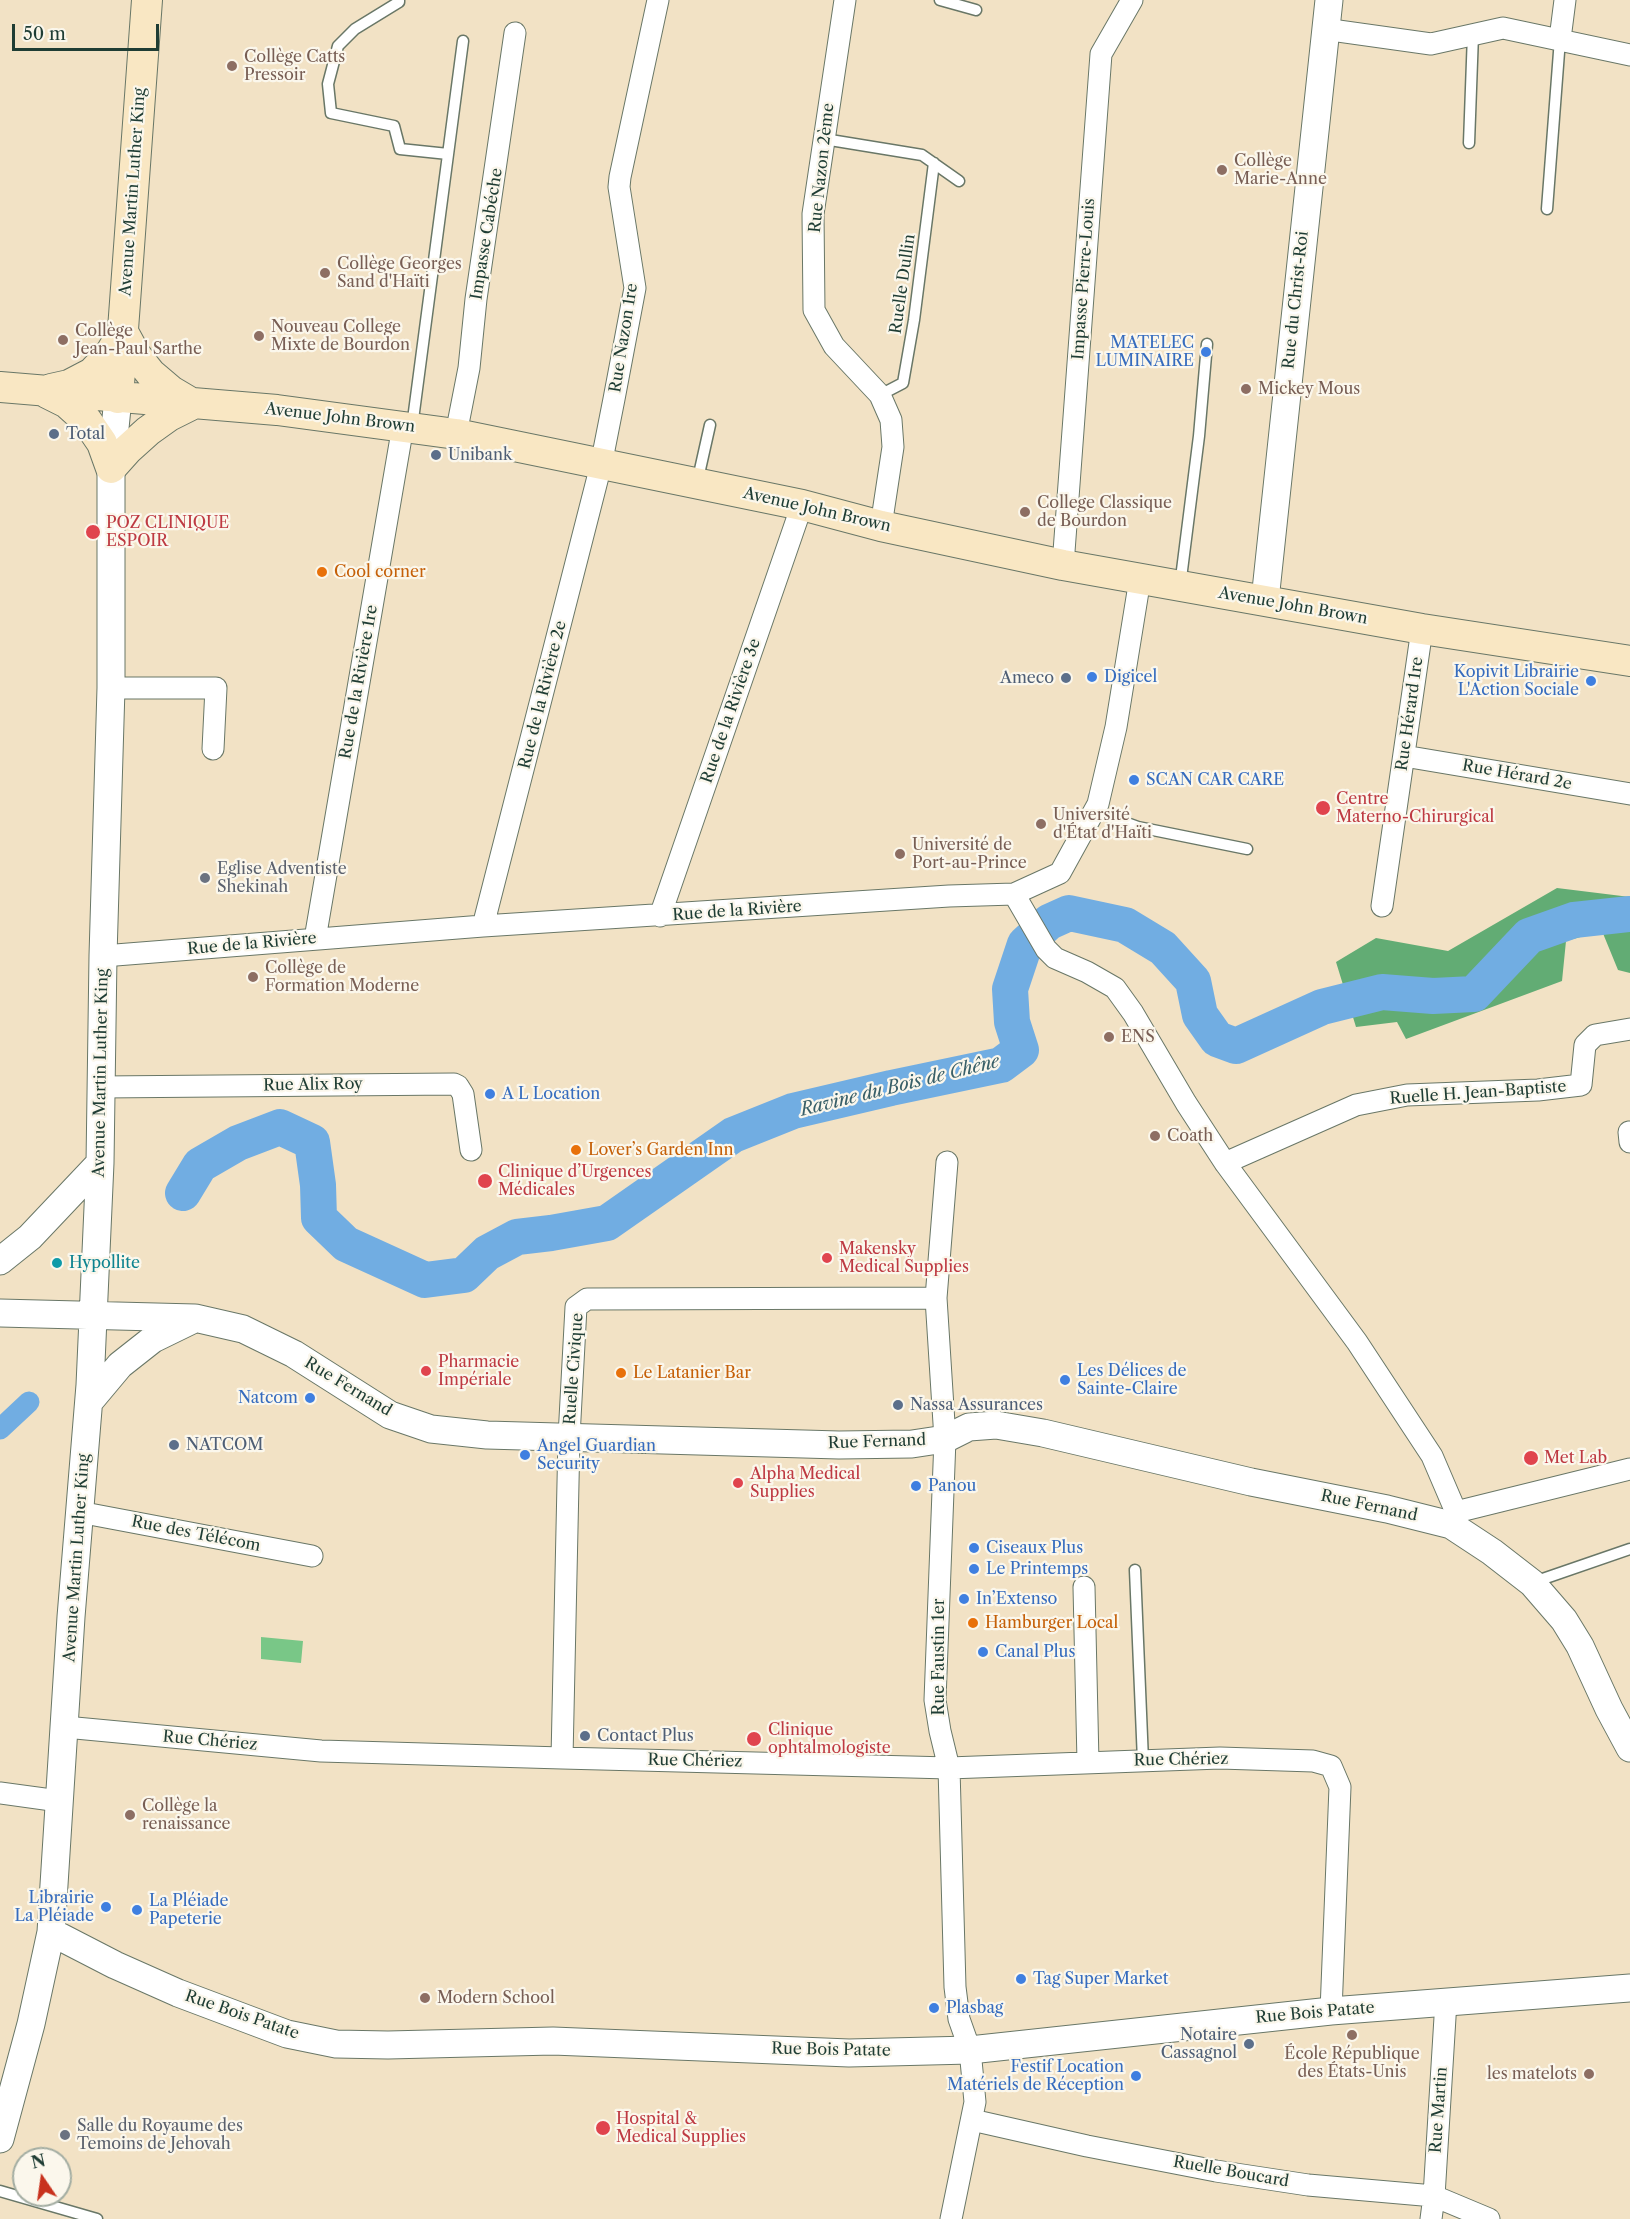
<!DOCTYPE html>
<meta charset="utf-8">
<style>
body{margin:0}
#map{position:relative;width:1630px;height:2219px;overflow:hidden;background:#f2e2c5;font-family:"Libre Caslon Text",serif}
canvas{display:block}
.north{position:absolute;left:12px;top:2147px;width:60px;height:60px;box-sizing:border-box;background:#fbf7ec;border:2px solid #a3ada2;border-radius:50%;rotate:347deg;font-size:16px;font-weight:700;line-height:24px;text-align:center;color:#1f3d34}
.north::after{content:'';display:block;margin:auto;width:21px;height:27px;background:#c8321e;clip-path:polygon(50% 0,100% 100%,50% 72%,0 100%)}
.scale{position:absolute;left:12px;top:24px;width:147px;height:27px;box-sizing:border-box;border:3px solid #1f3d34;border-top:0;padding-left:8px;font-size:18px;line-height:21px;white-space:nowrap;color:#1f3d34;-webkit-text-stroke:4px #fbf7ec;paint-order:stroke}
</style>
<div id="map">
<canvas width="1630" height="2219"></canvas>
<div class="north">N</div>
<div class="scale">50 m</div>
</div>
<script>
const ctx = document.querySelector('canvas').getContext('2d');
ctx.lineJoin = 'round';
function paint(path, color) { ctx.fillStyle = color; ctx.fill(path, 'evenodd'); }
const poly = rows => new Path2D(rows.map(r => 'M' + r).join(''));
function stroke(path, color, width, dash) { ctx.strokeStyle = color; ctx.lineWidth = width; ctx.lineCap = dash ? 'butt' : 'round'; ctx.setLineDash(dash || []); ctx.stroke(path); }
function write(font, color, halo, rows, align = 'center') {
  ctx.font = font + ' "Libre Caslon Text",serif'; ctx.lineWidth = 4.5; ctx.setLineDash([]); ctx.textBaseline = 'middle'; ctx.strokeStyle = halo; ctx.fillStyle = color; for (const [text, x, y, turn = 0] of rows) {
    ctx.save(); ctx.translate(x, y); ctx.rotate((+turn || 0) * Math.PI / 180); ctx.textAlign = isNaN(turn) ? turn : align; if (halo) ctx.strokeText(text, 0, 0); ctx.fillText(text, 0, 0); ctx.restore();
  }
}
paint(poly([
 [261,1637,303,1641,301,1663,261,1659]
]), '#79c787');
paint(poly([
 [1557,888,1630,897,1630,973,1618,970,1602,931,1566,941,1562,981,1406,1039,1397,1022,1356,1027,1336,962,1376,938,1448,951]
]), '#62ac74');
stroke(poly([
 [0,1429,29,1402]
]), '#71ade2', 21);
stroke(poly([
 [183,1193,200,1165,238,1143,280,1127,312,1142,318,1185,319,1218,346,1244,425,1280,464,1275,487,1253,517,1237,551,1233,607,1223,733,1135,793,1111,891,1088,1001,1065,1021,1050,1012,1022,1010,989,1025,944,1049,922,1069,913,1125,925,1163,948,1193,981,1200,1015,1217,1039,1236,1046,1322,1007,1382,992,1433,996,1474,994,1529,936,1574,920,1630,914]
]), '#71ade2', 36);
const service = poly([
 [399,0,399,2,355,29,338,46,328,84,331,113,394,126,400,149,448,154],
 [940,0,976,10],
 [824,139,922,155,959,181],
 [1469,143,1473,34],
 [1547,209,1560,39],
 [880,395,903,383,914,320,934,163],
 [412,427,463,41],
 [697,483,710,425],
 [1180,586,1199,436,1207,344],
 [1094,811,1138,827,1247,849],
 [1135,1570,1143,1761],
 [1534,1582,1630,1549],
 [0,2191,97,2219]
]);
const minor = poly([
 [845,0,813,214,814,310,834,346,880,395,891,420,893,447,881,526],
 [1324,29,1431,44,1503,28,1630,55],
 [1560,39,1565,0],
 [456,434,469,368,476,299,515,33],
 [1063,565,1101,54,1132,0],
 [111,688,216,688,213,749],
 [1404,756,1630,794],
 [1014,894,1046,949,1055,958,1087,972,1115,988,1133,1013,1186,1103,1225,1163,1357,1342,1432,1456,1456,1512,1451,1525],
 [1382,906,1422,629],
 [660,916,802,505],
 [483,926,601,465,614,399,635,288,619,187,620,177,658,0],
 [315,939,403,426],
 [103,956,483,926,949,896,1014,894,1060,873,1098,804,1116,727,1140,579],
 [101,1087,454,1084,458,1086,463,1094,471,1150],
 [1629,1132,1630,1142],
 [947,1162,936,1298,945,1439,935,1700,940,1731,949,1768,955,1987,959,2019,970,2050,975,2102,951,2219],
 [1225,1163,1356,1105,1407,1095,1538,1090,1581,1085,1585,1045,1595,1035,1630,1029],
 [79,1512,312,1556],
 [1456,1512,1630,1469],
 [1084,1587,1088,1762],
 [65,1727,321,1751,562,1758,949,1768,1220,1758,1313,1761,1331,1766,1340,1787,1331,2011],
 [562,1758,569,1437,576,1307,587,1299,936,1298],
 [0,1793,59,1801],
 [972,2120,1087,2146,1216,2171,1308,2185,1434,2196,1489,2219],
 [1431,2219,1434,2196,1446,2001]
]);
const tertiary = poly([
 [1265,600,1329,0],
 [0,1261,30,1237,100,1163],
 [0,1313,195,1318,243,1329,294,1354,390,1415,431,1429,487,1435,839,1445,912,1444,945,1439,969,1427,996,1425,1043,1433,1251,1482,1387,1509,1451,1525,1492,1552,1532,1583,1564,1620,1580,1646,1609,1709,1630,1748],
 [89,1402,120,1365,153,1339,194,1319],
 [51,1932,115,1965,178,1993,287,2034,336,2044,388,2045,553,2041,849,2053,970,2050,1331,2011,1630,1988],
 [0,2139,31,2024,51,1932,71,1617,90,1385,100,1163,103,956,111,688,111,468,118,398]
]);
const secondary = poly([
 [123,332,135,354,151,374,171,391,193,404],
 [0,387,277,410,456,434,802,505,881,526,1063,565,1422,629,1630,661],
 [51,389,69,385,92,373,110,354,123,332],
 [47,393,67,403,87,421,102,443,111,468,128,449,148,431,169,416,193,404],
 [118,398,147,0]
]);
stroke(service, '#697767', 13);
stroke(minor, '#697767', 23);
stroke(tertiary, '#697767', 29);
stroke(secondary, '#697767', 32);
stroke(service, '#fff', 10);
stroke(minor, '#fff', 21);
stroke(tertiary, '#fff', 27);
stroke(secondary, '#f9e7c3', 30);
for (const [x, y, r, color] of [
 [232,66,6,"#8d6e63"],
 [1222,170,6,"#8d6e63"],
 [325,273,6,"#8d6e63"],
 [259,336,6,"#8d6e63"],
 [63,340,6,"#8d6e63"],
 [1206,352,6,"#3f7fe0"],
 [1246,389,6,"#8d6e63"],
 [54,434,6,"#5c6f8a"],
 [436,455,6,"#5c6f8a"],
 [1025,512,6,"#8d6e63"],
 [93,532,8,"#e0444e"],
 [322,572,6,"#e8710a"],
 [1092,677,6,"#3f7fe0"],
 [1066,678,6,"#5c6f8a"],
 [1591,681,6,"#3f7fe0"],
 [1134,780,6,"#3f7fe0"],
 [1323,808,8,"#e0444e"],
 [1041,824,6,"#8d6e63"],
 [900,854,6,"#8d6e63"],
 [205,878,6,"#6b7280"],
 [253,977,6,"#8d6e63"],
 [1109,1037,6,"#8d6e63"],
 [490,1094,6,"#3f7fe0"],
 [1155,1136,6,"#8d6e63"],
 [576,1150,6,"#e8710a"],
 [485,1181,8,"#e0444e"],
 [827,1258,6,"#e0444e"],
 [57,1263,6,"#0f9aa8"],
 [426,1371,6,"#e0444e"],
 [621,1373,6,"#e8710a"],
 [1065,1380,6,"#3f7fe0"],
 [310,1398,6,"#3f7fe0"],
 [898,1405,6,"#5c6f8a"],
 [174,1445,6,"#5c6f8a"],
 [525,1455,6,"#3f7fe0"],
 [1531,1458,8,"#e0444e"],
 [738,1483,6,"#e0444e"],
 [916,1486,6,"#3f7fe0"],
 [974,1548,6,"#3f7fe0"],
 [974,1569,6,"#3f7fe0"],
 [964,1599,6,"#3f7fe0"],
 [973,1623,6,"#e8710a"],
 [983,1652,6,"#3f7fe0"],
 [585,1736,6,"#5c6f8a"],
 [754,1739,8,"#e0444e"],
 [130,1815,6,"#8d6e63"],
 [106,1907,6,"#3f7fe0"],
 [137,1910,6,"#3f7fe0"],
 [1021,1979,6,"#3f7fe0"],
 [425,1998,6,"#8d6e63"],
 [934,2008,6,"#3f7fe0"],
 [1352,2035,6,"#8d6e63"],
 [1249,2044,6,"#5c6f8a"],
 [1589,2074,6,"#8d6e63"],
 [1136,2076,6,"#3f7fe0"],
 [603,2128,8,"#e0444e"],
 [65,2135,6,"#6b7280"]
]) { const dot = new Path2D(); dot.arc(x, y, r, 0, 2 * Math.PI); ctx.fillStyle = color; ctx.fill(dot); stroke(dot, '#fbf7ec', 2); }
write('16px', '#785e54', '#fbf7ec', [
 ["Collège Catts",244,57],
 ["Pressoir",244,75],
 ["Collège",1234,161],
 ["Marie-Anne",1234,179],
 ["Collège Georges",337,264],
 ["Sand d'Haïti",337,282],
 ["Nouveau College",271,327],
 ["Mixte de Bourdon",271,345],
 ["Collège",75,331],
 ["Jean-Paul Sarthe",75,349],
 ["Mickey Mous",1258,389],
 ["College Classique",1037,503],
 ["de Bourdon",1037,521],
 ["Université",1053,815],
 ["d'État d'Haïti",1053,833],
 ["Université de",912,845],
 ["Port-au-Prince",912,863],
 ["Collège de",265,968],
 ["Formation Moderne",265,986],
 ["ENS",1121,1037],
 ["Coath",1167,1136],
 ["Collège la",142,1806],
 ["renaissance",142,1824],
 ["Modern School",437,1998],
 ["École République",1352,2054,"center"],
 ["des États-Unis",1352,2072,"center"],
 ["les matelots",1577,2074,"right"]
], 'left');
write('16px', '#1f3d34', '#fbf7ec', [
 ["Rue Nazon 2ème",822,168,-84],
 ["Avenue Martin Luther King",133,192,-86],
 ["Impasse Cabéche",487,234,-81],
 ["Impasse Pierre-Louis",1084,279,-86],
 ["Ruelle Dullin",903,284,-82],
 ["Rue du Christ-Roi",1296,300,-84],
 ["Rue Nazon 1re",624,338,-81],
 ["Avenue John Brown",340,418,7],
 ["Avenue John Brown",817,510,13],
 ["Avenue John Brown",1293,606,10],
 ["Rue de la Rivière 1re",359,682,-80],
 ["Rue de la Rivière 2e",543,695,-76],
 ["Rue de la Rivière 3e",731,711,-71],
 ["Rue Hérard 1re",1410,714,-82],
 ["Rue Hérard 2e",1517,775,10],
 ["Rue de la Rivière",737,911,-4],
 ["Rue de la Rivière",252,944,-5],
 ["Avenue Martin Luther King",101,1073,-89],
 ["Rue Alix Roy",313,1085,-1],
 ["Ruelle H. Jean-Baptiste",1478,1093,-4],
 ["Ruelle Civique",574,1369,-86],
 ["Rue Fernand",348,1387,31],
 ["Rue Fernand",877,1442,-2],
 ["Rue Fernand",1369,1506,12],
 ["Rue des Télécom",196,1534,11],
 ["Avenue Martin Luther King",77,1558,-86],
 ["Rue Faustin 1er",939,1657,-90],
 ["Rue Chériez",210,1741,5],
 ["Rue Chériez",1181,1760,-1],
 ["Rue Chériez",695,1761,1],
 ["Rue Bois Patate",1315,2013,-5],
 ["Rue Bois Patate",242,2015,19],
 ["Rue Bois Patate",831,2050,1],
 ["Rue Martin",1439,2110,-86],
 ["Ruelle Boucard",1231,2172,10]
]);
write('16px', '#366cbe', '#fbf7ec', [
 ["MATELEC",1194,343,"right"],
 ["LUMINAIRE",1194,361,"right"],
 ["Kopivit Librairie",1579,672,"right"],
 ["L'Action Sociale",1579,690,"right"],
 ["Digicel",1104,677],
 ["SCAN CAR CARE",1146,780],
 ["A L Location",502,1094],
 ["Les Délices de",1077,1371],
 ["Sainte-Claire",1077,1389],
 ["Natcom",298,1398,"right"],
 ["Angel Guardian",537,1446],
 ["Security",537,1464],
 ["Panou",928,1486],
 ["Ciseaux Plus",986,1548],
 ["Le Printemps",986,1569],
 ["In’Extenso",976,1599],
 ["Canal Plus",995,1652],
 ["Librairie",94,1898,"right"],
 ["La Pléiade",94,1916,"right"],
 ["La Pléiade",149,1901],
 ["Papeterie",149,1919],
 ["Tag Super Market",1033,1979],
 ["Plasbag",946,2008],
 ["Festif Location",1124,2067,"right"],
 ["Matériels de Réception",1124,2085,"right"]
], 'left');
write('16px', '#4e5e75', '#fbf7ec', [
 ["Total",66,434],
 ["Unibank",448,455],
 ["Ameco",1054,678,"right"],
 ["Nassa Assurances",910,1405],
 ["NATCOM",186,1445],
 ["Contact Plus",597,1736],
 ["Notaire",1237,2035,"right"],
 ["Cassagnol",1237,2053,"right"]
], 'left');
write('16px', '#be3a42', '#fbf7ec', [
 ["POZ CLINIQUE",106,523],
 ["ESPOIR",106,541],
 ["Centre",1336,799],
 ["Materno-Chirurgical",1336,817],
 ["Clinique d’Urgences",498,1172],
 ["Médicales",498,1190],
 ["Makensky",839,1249],
 ["Medical Supplies",839,1267],
 ["Pharmacie",438,1362],
 ["Impériale",438,1380],
 ["Met Lab",1544,1458],
 ["Alpha Medical",750,1474],
 ["Supplies",750,1492],
 ["Clinique",768,1730],
 ["ophtalmologiste",768,1748],
 ["Hospital &",616,2119],
 ["Medical Supplies",616,2137]
], 'left');
write('16px', '#c56008', '#fbf7ec', [
 ["Cool corner",334,572],
 ["Lover’s Garden Inn",588,1150],
 ["Le Latanier Bar",633,1373],
 ["Hamburger Local",985,1623]
], 'left');
write('16px', '#5b616d', '#fbf7ec', [
 ["Eglise Adventiste",217,869],
 ["Shekinah",217,887],
 ["Salle du Royaume des",77,2126],
 ["Temoins de Jehovah",77,2144]
], 'left');
write('16px', '#0d838f', '#fbf7ec', [
 ["Hypollite",69,1263]
], 'left');
write('italic 18px', '#385f68', '#fbf7ec', [
 ["Ravine du Bois de Chêne",900,1086,-14]
]);
</script>
